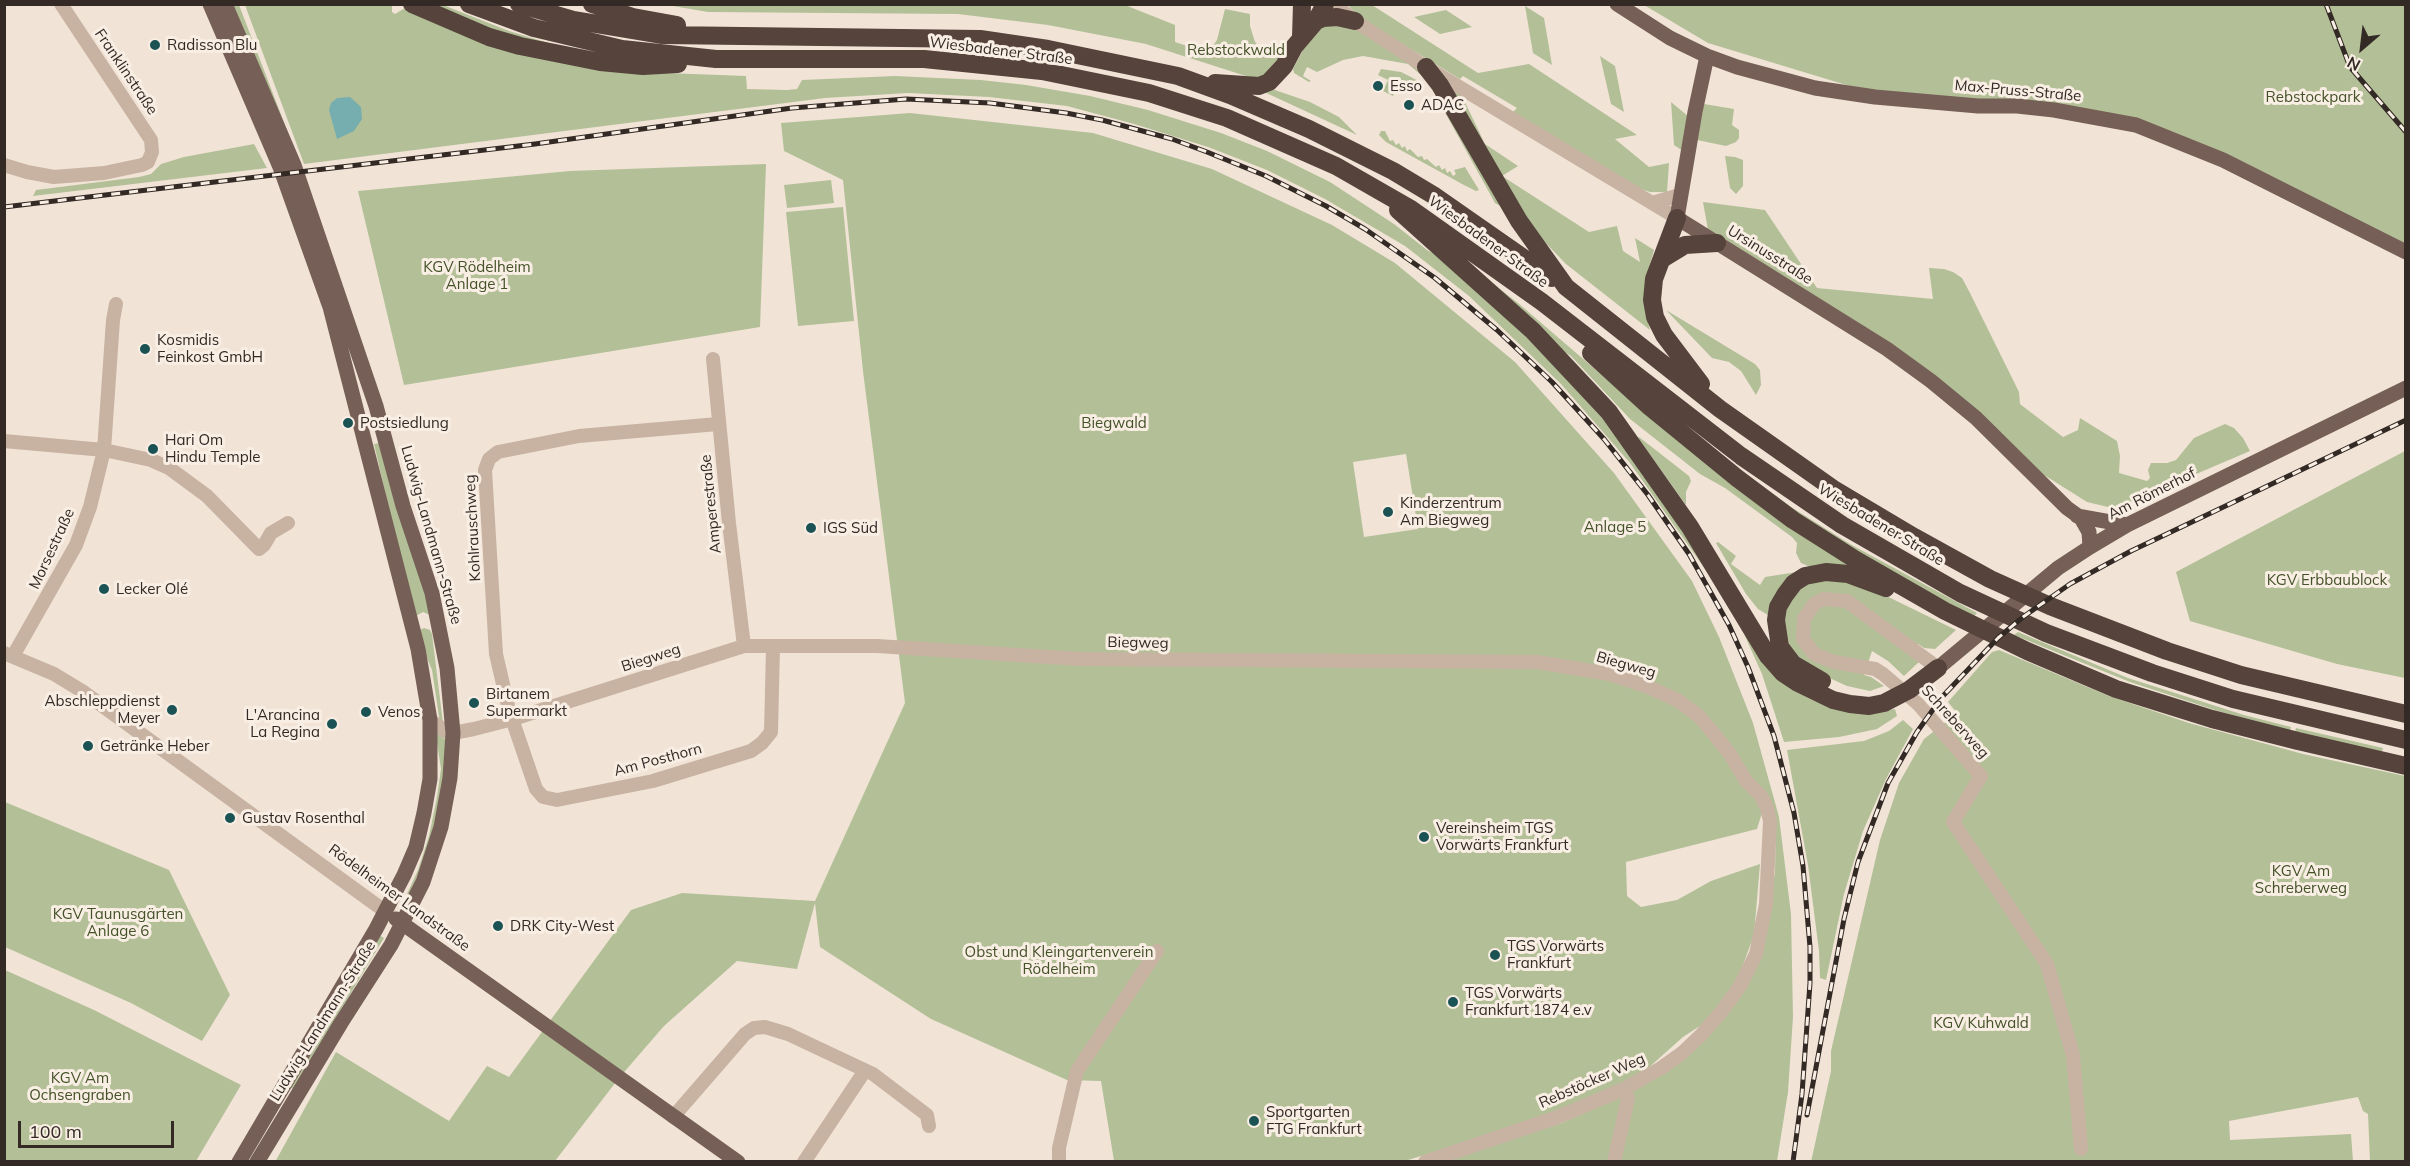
<!DOCTYPE html>
<meta charset="utf-8">
<style>
body{margin:0}
#map{position:relative;width:2410px;height:1166px;overflow:hidden;background:#f1e4d7;font-family:Mulish,sans-serif}
canvas{display:block}
.frame{position:absolute;inset:0;border:6px solid #332925;pointer-events:none}
.north{position:absolute;left:2332px;top:18px;width:60px;height:60px;-webkit-text-stroke:4px #f9eee3;paint-order:stroke;rotate:208deg;font-size:16px;font-weight:700;line-height:24px;text-align:center;color:#332925}
.north::after{content:'';display:block;margin:auto;width:21px;height:27px;background:#332925;clip-path:polygon(50% 0,100% 100%,50% 72%,0 100%)}
.scale{position:absolute;left:18px;top:1121px;width:156px;height:27px;box-sizing:border-box;border:3px solid #332925;border-top:0;padding-left:8px;font-size:18px;line-height:21px;white-space:nowrap;color:#332925;-webkit-text-stroke:4px #f9eee3;paint-order:stroke}
</style>
<div id="map">
<canvas width="2410" height="1166"></canvas>
<div class="frame"></div>
<div class="north">N</div>
<div class="scale">100 m</div>
</div>
<script>
const ctx = document.querySelector('canvas').getContext('2d');
ctx.lineJoin = 'round';
function paint(path, color) { ctx.fillStyle = color; ctx.fill(path, 'evenodd'); }
const poly = rows => new Path2D(rows.map(r => 'M' + r).join(''));
function stroke(path, color, width, dash) { ctx.strokeStyle = color; ctx.lineWidth = width; ctx.lineCap = dash ? 'butt' : 'round'; ctx.setLineDash(dash || []); ctx.stroke(path); }
function write(font, color, halo, rows, align = 'center') {
  ctx.font = font + ' Mulish,sans-serif'; ctx.lineWidth = 6; ctx.setLineDash([]); ctx.textBaseline = 'middle'; ctx.strokeStyle = halo; ctx.fillStyle = color; for (const [text, x, y, turn = 0] of rows) {
    ctx.save(); ctx.translate(x, y); ctx.rotate((+turn || 0) * Math.PI / 180); ctx.textAlign = isNaN(turn) ? turn : align; if (halo) ctx.strokeText(text, 0, 0); ctx.fillText(text, 0, 0); ctx.restore();
  }
}
paint(poly([
 [231,5,239,5,295,151],
 [245,5,392,5,392,12,395,14,405,8,474,39,666,73,746,76,747,89,787,90,797,89,802,80,895,76,981,80,1026,85,1090,96,1148,110,1221,133,1267,151,1330,182,1394,224,1427,250,1438,256,1554,357,1642,465,1766,663,1883,711,1895,709,1897,716,1877,729,1839,737,1784,742,1762,674,1744,634,1710,576,1630,463,1561,384,1469,296,1405,246,1325,199,1267,170,1208,147,1134,124,1067,106,989,97,908,93,825,98,304,164],
 [428,5,443,5,509,31,568,49,559,49,480,27],
 [667,5,1125,5,1175,25,1175,42,1206,52,1211,49,1217,40,1225,9,1250,14,1250,26,1255,42,1265,53,1279,58,1276,66,1262,76,1252,78,1146,44,1048,25,958,14,708,12],
 [1348,5,1372,5,1478,73,1529,64,1637,135,1615,139,1649,167,1669,163,1667,192,1650,192,1635,187,1513,112,1517,108,1463,76,1460,79,1361,19],
 [1644,5,2405,5,2405,247,2140,120,1876,94,1708,43],
 [1525,6,1544,18,1552,65,1533,53],
 [1446,10,1472,27,1440,34,1414,17],
 [1328,24,1354,27,1401,56,1428,77,1504,208,1495,203,1427,80,1408,64,1363,56,1343,60,1317,72,1307,67,1303,76,1311,81,1309,82,1294,73,1293,69,1303,50,1322,26],
 [1600,56,1615,66,1624,112,1611,104],
 [1381,69,1401,72,1411,77,1418,81,1414,88,1410,86,1396,89,1393,96,1383,91,1388,80,1378,75],
 [1444,83,1461,94,1485,144,1518,166,1502,176,1589,232,1617,226,1623,251,1640,262,1635,238,1654,250,1646,278,1646,314,1650,330,1566,264,1535,232],
 [1272,89,1310,102,1339,117,1357,135,1262,91],
 [1671,102,1689,117,1683,151,1674,145],
 [1704,104,1734,109,1732,125,1739,130,1739,138,1736,142,1726,146,1697,140],
 [910,113,1093,133,1212,169,1332,225,1395,263,1515,362,1614,473,1692,581,1719,637,1753,723,1779,817,1791,914,1793,1017,1788,1092,1777,1161,1440,1161,1562,1123,1621,1096,1709,1030,1739,996,1760,946,1775,873,1776,823,1767,797,1757,829,1626,862,1627,896,1641,907,1677,900,1711,881,1760,864,1754,935,1734,989,1706,1022,1683,1037,1637,1078,1596,1097,1549,1116,1405,1161,1114,1161,1101,1081,1067,1080,931,1019,820,947,815,903,797,969,737,961,664,1026,619,1078,555,1161,275,1162,336,1052,449,1121,487,1066,509,1077,631,910,682,893,815,901,905,703,863,371,843,180,784,151,781,123],
 [1406,454,1418,529,1364,537,1353,462],
 [1381,131,1385,131,1390,141,1393,140,1396,145,1399,143,1402,148,1405,146,1407,151,1410,149,1418,157,1422,156,1424,160,1427,159,1436,167,1439,165,1442,170,1445,168,1447,173,1450,171,1453,176,1456,174,1454,170,1465,167,1479,190,1476,191,1462,184,1386,142,1379,135],
 [254,144,267,168,33,196,36,190,139,177,151,174,161,164,184,157],
 [1725,156,1735,157,1743,160,1743,186,1736,194,1730,188],
 [766,164,760,327,404,385,358,191,570,171],
 [831,180,834,203,787,208,784,185],
 [1703,202,1765,210,1817,288,1933,299,1929,268,1944,269,1953,272,1962,278,1970,293,2019,392,2020,404,2063,437,2078,430,2080,418,2117,441,2120,456,2119,473,2147,481,2150,478,2148,470,2151,463,2167,463,2176,460,2194,438,2225,424,2234,428,2243,438,2250,451,2119,507,2108,507,2087,502,2041,473,1974,408,1928,370,1854,320,1708,230],
 [843,207,854,321,798,326,786,212],
 [1469,265,1518,303,1653,419,1869,575,1808,566,1801,563,1796,553,1797,543,1792,537,1725,488,1700,474,1630,419,1571,356,1557,347],
 [1666,310,1755,364,1760,370,1761,385,1756,395,1741,371,1729,362,1712,358],
 [1639,437,1689,476,1691,481,1686,492,1686,505,1638,438],
 [379,443,420,573,430,615,423,612,414,617,374,444],
 [2405,451,2405,678,2337,664,2190,621,2176,572],
 [1725,459,1791,507,1850,544,1977,613,1974,616,1910,583,1819,530],
 [1718,542,1736,556,1731,564,1760,585,1765,577,1797,572,1771,617,1758,609,1746,594,1716,543],
 [1824,577,1870,588,1956,630,1935,649,1924,648,1918,644,1911,653,1920,661,1904,676,1888,661,1872,651,1864,675,1871,677,1884,686,1870,691,1847,686,1812,670,1786,645,1783,611,1804,583],
 [424,628,430,630,432,634,443,723,440,723,432,670,422,646,420,630],
 [2018,632,2128,678,2244,715,2291,727,2290,731,2218,711,2130,682,2014,635],
 [1999,650,2109,696,2189,723,2303,754,2405,776,2405,1161,2370,1161,2368,1114,2363,1111,2358,1097,2229,1121,2230,1140,2351,1134,2353,1161,1811,1162,1831,1071,1831,1051,1880,840,1899,783,1924,739,1957,713,1948,702,1992,652],
 [1903,720,1913,729,1886,779,1863,831,1844,894,1826,980,1820,978,1819,951,1808,865,1787,750,1864,741,1889,731],
 [2296,728,2383,748,2382,752,2295,732],
 [438,734,448,741,447,759,435,826,410,896,407,894,418,870,429,836,437,797,441,769,436,736],
 [5,802,169,870,230,995,202,1041,131,1003,5,947],
 [379,935,384,938,293,1089,289,1087],
 [5,970,94,1010,241,1085,196,1161,5,1161]
]), '#b3bf97');
paint(poly([
 [350,97,361,107,362,119,354,131,337,139,329,110,331,103,337,98]
]), '#76adae');
stroke(poly([
 [1334,4,1355,21,1426,67,1677,218],
 [4,165,27,172,54,177,104,173,142,165,148,162,152,152,151,140,61,4],
 [1652,203,1676,196],
 [713,359,729,523,744,646],
 [718,424,579,436,498,452,489,459,485,470,496,654,509,710,536,789,543,797,557,800,653,781,751,751,762,743,771,732,773,647],
 [4,441,104,450,151,460,169,468,207,496,259,549,264,545,271,533,288,523],
 [4,653,54,674,82,691,386,912],
 [13,656,76,545,90,507,104,450,113,320,116,304],
 [1938,668,1847,601,1823,599,1814,604,1804,619,1803,639,1814,654,1834,662,1875,669,1883,674,1918,704,1981,776,1953,822,2047,964,2073,1055,2081,1149],
 [430,720,445,731,453,733,474,729,513,719,744,646,877,646,1080,659,1537,662,1610,674,1646,686,1677,700,1699,716,1714,734,1730,754,1746,781,1761,796,1767,808,1770,821,1766,904,1756,954,1740,986,1722,1011,1701,1035,1682,1053,1661,1068,1624,1089,1558,1117,1425,1162],
 [673,1117,745,1034,754,1028,765,1027,788,1034,873,1074,927,1115,929,1126],
 [804,1162,864,1072],
 [1059,1162,1059,1148,1077,1071,1157,951],
 [1614,1162,1628,1098,1624,1089]
]), '#c8b3a3', 14);
stroke(poly([
 [210,4,280,167,330,307,418,649,430,720,430,779,424,813,416,847,404,875,376,929,239,1162],
 [225,4,294,165,376,406,403,506,432,593,447,668,453,733,450,778,441,827,423,882,391,945,341,1023,257,1162],
 [1617,4,1670,38,1707,56,1737,67,1815,88,1875,97,1978,106,2017,106,2054,110,2136,125,2223,160,2406,252],
 [1677,218,1887,349,1931,381,1976,418,2067,508,2081,518,2089,532,2090,547],
 [1677,218,1695,112,1707,56],
 [2077,516,2127,525],
 [1938,668,2058,568,2090,547,2127,525,2406,388],
 [396,919,738,1162]
]), '#765f56', 15);
stroke(poly([
 [412,4,489,37,520,46,600,62,643,66,678,64],
 [469,4,534,28,622,49,716,59,924,59,1042,71,1149,93,1227,118,1336,166,1411,209,1542,302,1741,456,1842,525,1960,593,2046,633,2152,673,2233,699,2406,740],
 [519,4,573,20,663,35,980,39,1048,49,1178,76,1230,95,1309,129,1393,171,1433,195,1552,278],
 [592,4,633,17,677,25],
 [1316,21,1323,18,1337,17,1355,21],
 [1301,37,1302,4],
 [1426,67,1440,85,1519,221,1566,287,1720,409,1835,490,1914,537,1990,579,2050,606,2167,651,2241,675,2406,714],
 [1215,83,1259,86,1269,82,1284,66,1294,47,1316,21,1325,4],
 [1398,210,1533,331,1609,412,1690,527,1768,656,1783,673,1798,683,1833,700,1850,704,1869,706,1884,703,1909,690,1938,668],
 [1677,218,1654,279,1652,300,1655,317,1664,335,1701,384],
 [1662,259,1685,245,1717,243],
 [1591,353,1650,407,1737,478,1793,520,1856,560,1945,611,2027,651,2116,689,2212,719,2298,741,2406,766],
 [1822,681,1793,664,1780,647,1776,620,1778,607,1785,595,1794,583,1805,576,1826,572,1848,574,1886,588]
]), '#55433c', 18);
const rail = poly([
 [2326,4,2350,67,2406,132],
 [4,207,535,144,792,108,906,99,990,103,1066,113,1102,120,1172,139,1207,152,1266,176,1326,206,1365,229,1435,278,1497,330,1552,382,1604,439,1648,495,1689,554,1729,625,1748,667,1774,736,1794,813,1803,866,1810,947,1810,983,1802,1094,1793,1162],
 [1807,1115,1844,919,1858,862,1888,783,1917,732,1942,697,1998,638,2023,617,2070,584,2131,551,2406,420]
]);
stroke(rail, '#332925', 5);
stroke(rail, '#f9eee3', 3, [9]);
for (const [x, y, r, color] of [
 [155,45,6,"#1b5355"],
 [1378,86,6,"#1b5355"],
 [1409,105,6,"#1b5355"],
 [145,349,6,"#1b5355"],
 [348,423,6,"#1b5355"],
 [153,449,6,"#1b5355"],
 [1388,512,6,"#1b5355"],
 [811,528,6,"#1b5355"],
 [104,589,6,"#1b5355"],
 [474,703,6,"#1b5355"],
 [172,710,6,"#1b5355"],
 [366,712,6,"#1b5355"],
 [332,724,6,"#1b5355"],
 [88,746,6,"#1b5355"],
 [230,818,6,"#1b5355"],
 [1424,837,6,"#1b5355"],
 [498,926,6,"#1b5355"],
 [1495,955,6,"#1b5355"],
 [1453,1002,6,"#1b5355"],
 [1254,1121,6,"#1b5355"]
]) { const dot = new Path2D(); dot.arc(x, y, r, 0, 2 * Math.PI); ctx.fillStyle = color; ctx.fill(dot); stroke(dot, '#f9eee3', 2); }
write('15px', '#332925', '#f9eee3', [
 ["Radisson Blu",167,45],
 ["Esso",1390,86],
 ["ADAC",1421,105],
 ["Kosmidis",157,340],
 ["Feinkost GmbH",157,357],
 ["Postsiedlung",360,423],
 ["Hari Om",165,440],
 ["Hindu Temple",165,457],
 ["Kinderzentrum",1400,503],
 ["Am Biegweg",1400,520],
 ["IGS Süd",823,528],
 ["Lecker Olé",116,589],
 ["Birtanem",486,694],
 ["Supermarkt",486,711],
 ["Abschleppdienst",160,701,"right"],
 ["Meyer",160,718,"right"],
 ["Venos",378,712],
 ["L'Arancina",320,715,"right"],
 ["La Regina",320,732,"right"],
 ["Getränke Heber",100,746],
 ["Gustav Rosenthal",242,818],
 ["Vereinsheim TGS",1436,828],
 ["Vorwärts Frankfurt",1436,845],
 ["DRK City-West",510,926],
 ["TGS Vorwärts",1507,946],
 ["Frankfurt",1507,963],
 ["TGS Vorwärts",1465,993],
 ["Frankfurt 1874 e.v",1465,1010],
 ["Sportgarten",1266,1112],
 ["FTG Frankfurt",1266,1129]
], 'left');
write('15px', '#445229', '#f9eee3', [
 ["Rebstockwald",1236,50],
 ["Rebstockpark",2313,97],
 ["KGV Rödelheim",477,267],
 ["Anlage 1",477,284],
 ["Biegwald",1114,423],
 ["Anlage 5",1615,527],
 ["KGV Erbbaublock",2327,580],
 ["KGV Am",2301,871],
 ["Schreberweg",2301,888],
 ["KGV Taunusgärten",118,914],
 ["Anlage 6",118,931],
 ["Obst und Kleingartenverein",1059,952],
 ["Rödelheim",1059,969],
 ["KGV Kuhwald",1981,1023],
 ["KGV Am",80,1078],
 ["Ochsengraben",80,1095]
]);
write('15px', '#332925', '#f9eee3', [
 ["Wiesbadener Straße",1001,51,7],
 ["Franklinstraße",126,72,56],
 ["Max-Pruss-Straße",2018,91,5],
 ["Wiesbadener Straße",1488,242,36],
 ["Ursinusstraße",1770,255,32],
 ["Am Römerhof",2152,494,-27],
 ["Amperestraße",711,504,-96],
 ["Wiesbadener Straße",1881,525,31],
 ["Kohlrauschweg",473,528,-93],
 ["Ludwig-Landmann-Straße",431,535,74],
 ["Morsestraße",52,549,-65],
 ["Biegweg",1138,643,1],
 ["Biegweg",651,658,-18],
 ["Biegweg",1626,665,16],
 ["Schreberweg",1955,722,48],
 ["Am Posthorn",658,760,-15],
 ["Rödelheimer Landstraße",399,898,36],
 ["Ludwig-Landmann-Straße",323,1021,-58],
 ["Rebstöcker Weg",1592,1081,-24]
]);
</script>
